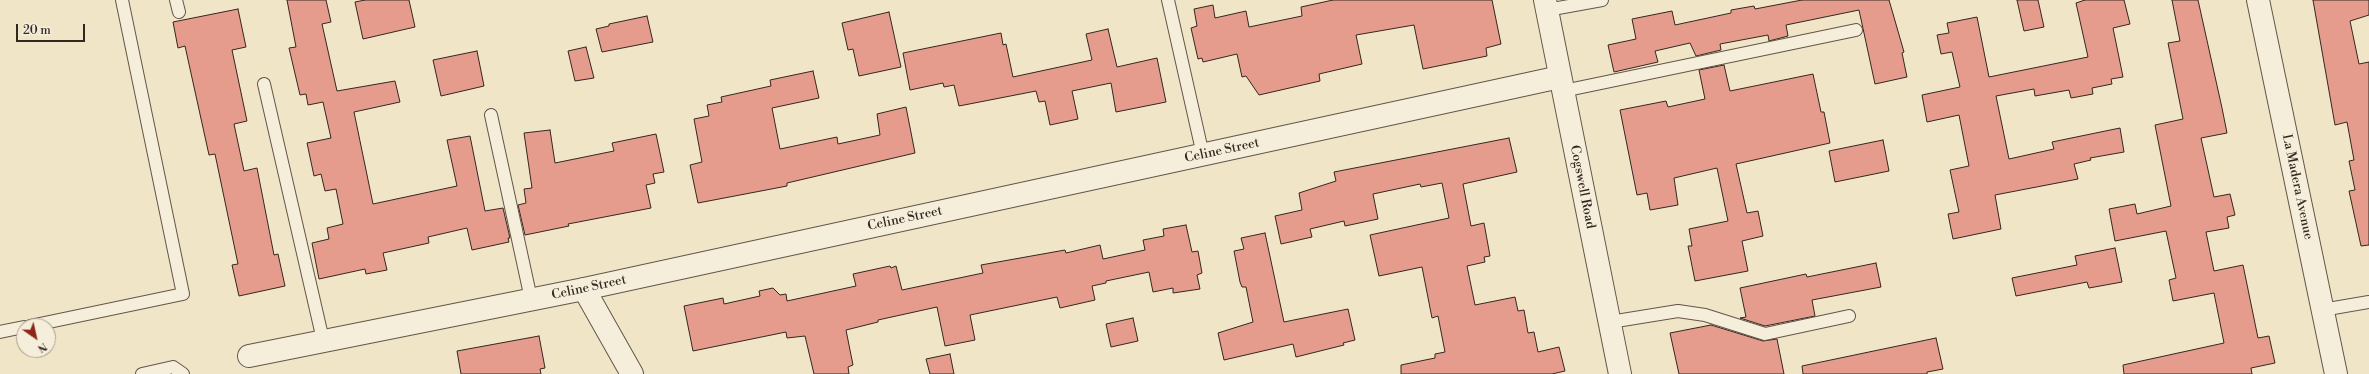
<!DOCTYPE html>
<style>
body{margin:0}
#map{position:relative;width:2369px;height:374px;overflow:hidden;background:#f0e5c6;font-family:"Libre Bodoni",serif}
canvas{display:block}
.north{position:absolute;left:16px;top:318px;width:40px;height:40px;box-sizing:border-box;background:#f5eeda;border:1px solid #a89e90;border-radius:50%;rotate:146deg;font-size:11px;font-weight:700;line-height:16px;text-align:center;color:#342620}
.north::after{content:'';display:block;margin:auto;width:14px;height:18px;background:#8f2418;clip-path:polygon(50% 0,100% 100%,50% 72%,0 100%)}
.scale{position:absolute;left:16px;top:24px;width:69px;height:18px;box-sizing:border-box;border:2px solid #342620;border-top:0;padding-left:5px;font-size:12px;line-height:14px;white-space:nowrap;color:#342620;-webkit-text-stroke:3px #f5eeda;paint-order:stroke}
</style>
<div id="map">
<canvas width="2369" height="374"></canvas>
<div class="north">N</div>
<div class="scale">20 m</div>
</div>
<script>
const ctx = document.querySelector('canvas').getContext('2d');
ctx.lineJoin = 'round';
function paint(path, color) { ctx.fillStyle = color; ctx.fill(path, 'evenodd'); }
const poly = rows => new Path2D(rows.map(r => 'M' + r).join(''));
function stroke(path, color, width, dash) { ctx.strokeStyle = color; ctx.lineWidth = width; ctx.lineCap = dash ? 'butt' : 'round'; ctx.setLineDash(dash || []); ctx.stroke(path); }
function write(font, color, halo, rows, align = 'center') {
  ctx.font = font + ' "Libre Bodoni",serif'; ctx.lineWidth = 3.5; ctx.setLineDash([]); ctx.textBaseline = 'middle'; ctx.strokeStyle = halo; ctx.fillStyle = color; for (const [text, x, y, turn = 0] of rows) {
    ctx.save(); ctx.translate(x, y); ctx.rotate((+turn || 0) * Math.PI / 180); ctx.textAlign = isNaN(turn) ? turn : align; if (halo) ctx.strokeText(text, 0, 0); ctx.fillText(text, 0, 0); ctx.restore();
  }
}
const building = poly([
 [287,0,326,0,331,22,322,24,337,91,395,81,400,102,354,112,373,204,457,186,447,140,470,136,485,211,503,208,510,238,508,238,509,242,472,250,467,228,428,237,429,243,383,253,387,270,366,274,365,269,319,279,312,243,329,239,327,228,343,224,336,189,325,191,321,174,314,176,307,143,331,138,323,102,308,105,306,94,300,95,289,48,296,47,287,0],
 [365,0,409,0,415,27,363,39,355,2,365,0],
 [1333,0,1492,0,1501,44,1486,48,1487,56,1423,69,1414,25,1356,35,1362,64,1319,74,1320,81,1259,95,1246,76,1242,77,1237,54,1203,62,1202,58,1198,59,1191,28,1197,26,1194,9,1213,5,1215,18,1246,11,1249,27,1302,16,1301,7,1333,0],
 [1802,0,1889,0,1904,52,1902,53,1907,77,1875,84,1859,10,1786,25,1788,36,1769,41,1768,35,1720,44,1721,50,1696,56,1690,43,1655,51,1658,62,1614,72,1608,45,1636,39,1632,19,1672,11,1675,25,1731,13,1731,10,1754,6,1755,9,1802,0],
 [2017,0,2038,0,2044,27,2024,31,2017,0],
 [2085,0,2124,0,2130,24,2113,28,2123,77,2111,79,2112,84,2092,88,2093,94,2071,98,2069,90,2035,96,2034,89,1996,96,2009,159,2054,149,2052,142,2120,128,2124,152,2090,158,2091,160,2074,164,2078,179,1995,195,2001,229,1953,239,1948,214,1959,212,1950,170,1969,166,1959,115,1927,122,1922,95,1960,87,1952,52,1941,54,1937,35,1949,33,1947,23,1977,17,1989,77,2088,57,2076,3,2085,0],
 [2172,0,2198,0,2222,108,2227,133,2201,138,2214,197,2230,194,2235,215,2227,217,2229,228,2206,232,2214,271,2243,265,2258,338,2269,336,2275,363,2251,368,2252,374,2124,374,2123,365,2224,343,2214,293,2173,301,2169,280,2176,278,2166,231,2115,241,2109,209,2135,204,2137,214,2171,206,2155,125,2183,119,2168,43,2180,41,2172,0],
 [2313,0,2369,0,2369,15,2350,21,2359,64,2369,62,2369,245,2361,246,2349,191,2355,190,2349,161,2354,160,2347,122,2335,125,2313,0],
 [238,9,246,47,232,50,247,121,234,124,244,171,257,168,274,255,278,254,285,286,239,296,232,265,238,264,215,154,209,155,185,46,178,48,173,22,238,9],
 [889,12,901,67,859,76,853,49,848,50,842,23,889,12],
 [647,16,653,42,602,52,596,29,609,26,609,24,647,16],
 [1108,29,1117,67,1157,58,1166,102,1116,112,1111,83,1072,91,1078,119,1050,125,1045,101,1039,102,1036,91,959,106,954,85,944,87,943,83,910,90,903,53,1001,33,1003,45,1006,44,1013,77,1092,60,1086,34,1108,29],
 [586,47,594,78,575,81,568,51,586,47],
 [477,51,484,86,441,96,433,60,477,51],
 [1724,65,1730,91,1813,74,1821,112,1824,112,1830,143,1736,164,1747,213,1758,211,1763,236,1742,241,1748,271,1695,281,1688,246,1692,246,1689,229,1728,221,1717,168,1674,178,1678,205,1650,210,1647,193,1637,195,1620,110,1666,101,1668,107,1705,99,1699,70,1724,65],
 [813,71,819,98,772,108,780,149,837,137,838,144,880,135,877,114,906,107,915,153,787,183,787,186,698,203,690,165,702,162,694,119,709,116,707,105,722,102,721,97,771,86,770,80,813,71],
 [550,130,555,163,614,151,612,143,656,134,664,172,653,174,655,183,646,185,651,208,568,224,569,226,525,235,518,205,526,203,524,189,532,188,524,133,550,130],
 [1509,138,1517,172,1463,184,1471,226,1484,223,1490,256,1484,257,1485,262,1467,266,1475,305,1515,297,1518,311,1524,310,1528,333,1534,332,1538,352,1559,347,1565,371,1552,374,1401,374,1401,365,1435,358,1435,354,1445,352,1438,316,1432,318,1422,267,1379,276,1370,235,1449,218,1442,183,1421,187,1420,184,1373,194,1378,219,1345,226,1344,221,1310,229,1312,237,1281,244,1275,216,1302,210,1299,193,1336,181,1334,172,1509,138],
 [1883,140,1889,171,1835,182,1829,151,1883,140],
 [1186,225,1192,252,1198,251,1202,273,1197,275,1200,289,1173,293,1173,288,1153,292,1149,272,1106,281,1106,283,1092,286,1095,300,1060,308,1057,297,970,315,975,340,945,346,937,307,878,320,878,322,846,330,853,365,848,367,849,374,814,374,805,336,787,338,786,332,693,351,684,306,723,298,724,304,760,296,759,291,773,288,780,295,786,294,787,301,856,286,853,274,890,266,891,268,896,266,902,290,983,273,981,265,1065,250,1066,253,1100,245,1103,259,1145,250,1143,240,1164,236,1163,229,1186,225],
 [1265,233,1284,322,1348,309,1355,340,1343,343,1344,345,1296,357,1293,344,1224,360,1218,333,1253,322,1246,287,1242,287,1240,282,1234,251,1244,249,1241,238,1265,233],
 [2115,248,2122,282,2089,288,2087,282,2016,296,2012,278,2077,265,2075,256,2115,248],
 [1876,263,1881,287,1812,300,1815,316,1765,326,1740,318,1746,317,1740,288,1806,274,1807,277,1876,263],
 [1133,318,1138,341,1111,347,1106,324,1133,318],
 [1711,325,1763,341,1777,339,1784,374,1679,374,1670,333,1711,325],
 [539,336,545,368,540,369,541,374,461,374,457,351,539,336],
 [1936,338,1943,369,1927,372,1927,374,1803,374,1802,366,1936,338],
 [950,354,954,374,930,374,926,359,950,354]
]);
paint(building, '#e69c8c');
stroke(building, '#342620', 1);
const service = poly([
 [176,0,179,12],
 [1168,0,1203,155],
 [1547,10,1602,0],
 [264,84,323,340],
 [1563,91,1856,30],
 [491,115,531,299],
 [2322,310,2369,302],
 [1610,322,1678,311,1705,315,1765,334,1849,316],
 [30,326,183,294,122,0],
 [0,332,24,327],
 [142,374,173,367,183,374]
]);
const minor = poly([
 [2258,0,2336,374],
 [249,356,584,289,1560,77]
]);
const tertiary = poly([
 [1545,0,1620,374],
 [584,289,632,374]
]);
stroke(service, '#63564a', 14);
stroke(minor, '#63564a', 24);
stroke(tertiary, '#63564a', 24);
stroke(service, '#f5eeda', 12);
stroke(minor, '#f5eeda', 22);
stroke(tertiary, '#f5eeda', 22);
write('13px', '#342620', '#f5eeda', [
 ["Celine Street",1222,151,-12],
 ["Cogswell Road",1582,187,79],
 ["La Madera Avenue",2297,187,78],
 ["Celine Street",905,219,-12],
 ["Celine Street",589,288,-12]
]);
</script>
